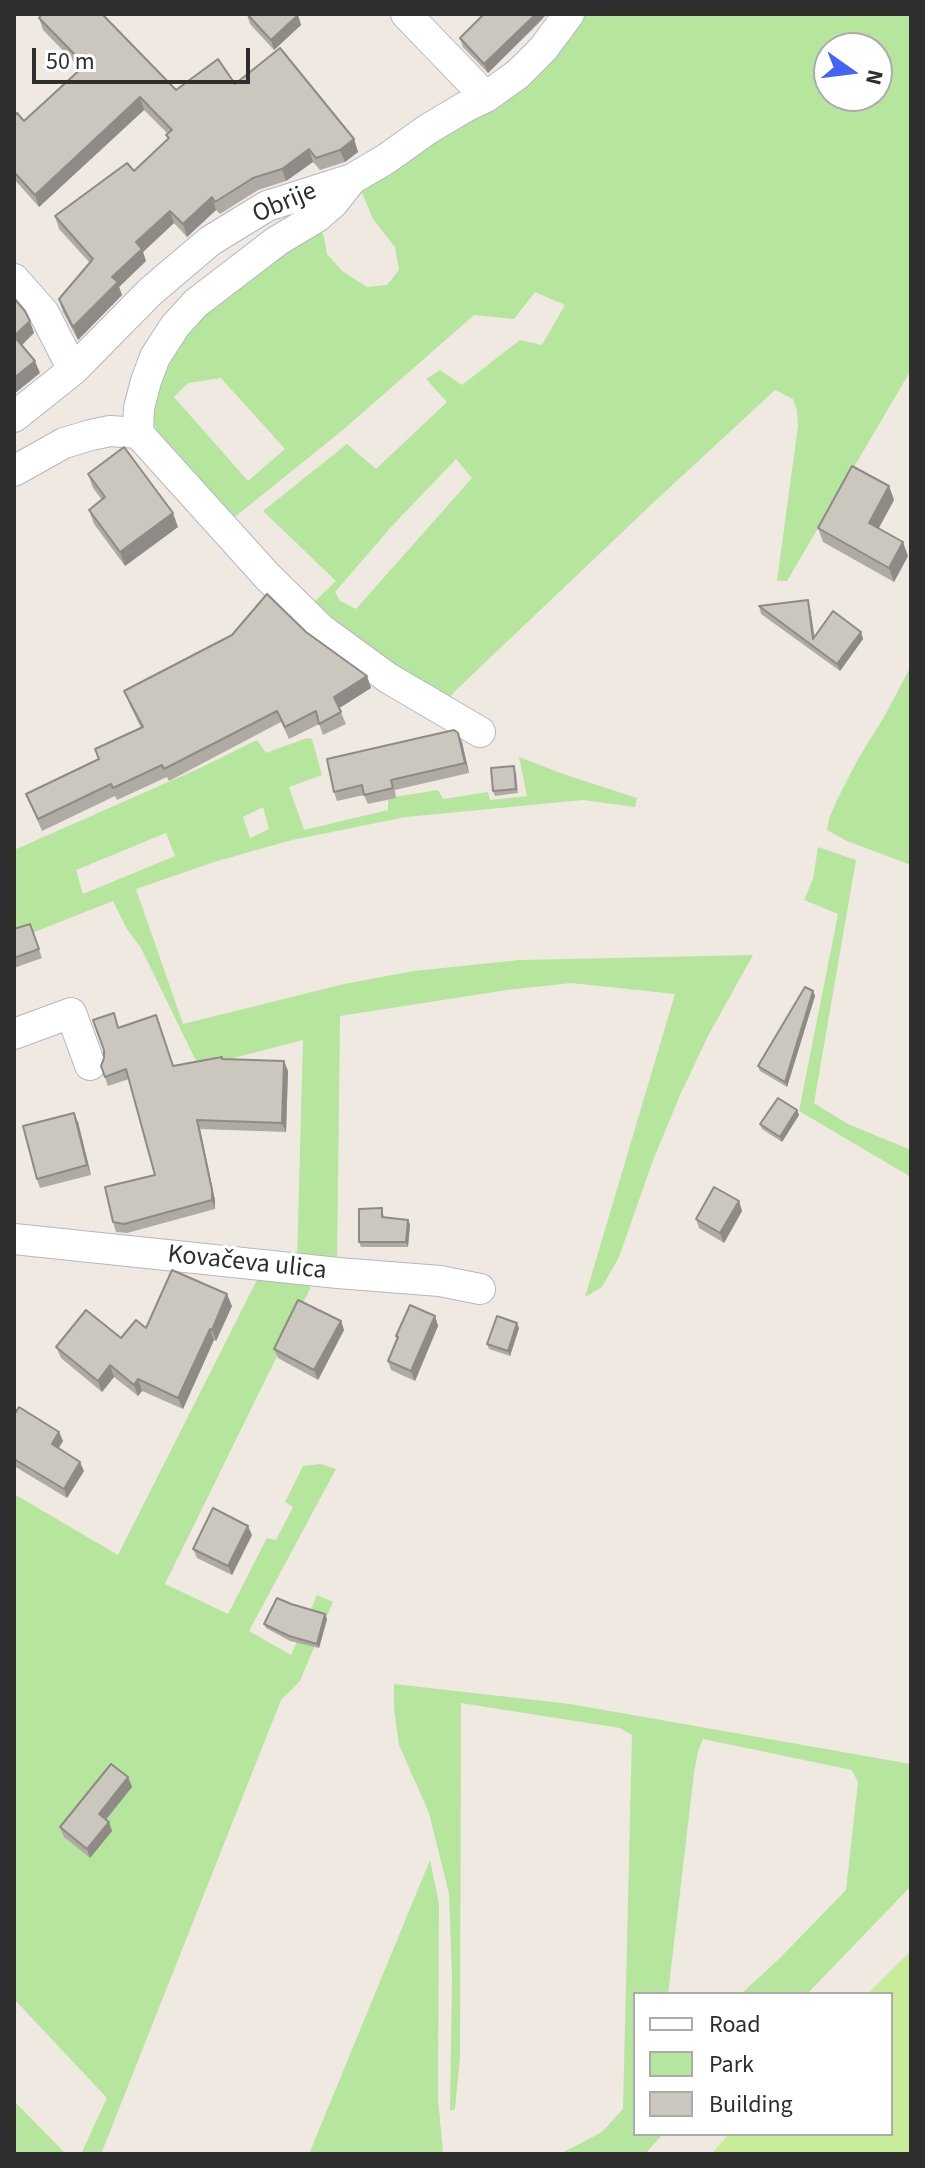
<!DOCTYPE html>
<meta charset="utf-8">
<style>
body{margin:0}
#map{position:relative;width:925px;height:2168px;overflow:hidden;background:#efe9e1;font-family:"Source Sans 3",sans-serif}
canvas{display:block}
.frame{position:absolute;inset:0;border:16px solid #2e2e2e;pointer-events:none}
.legend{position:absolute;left:633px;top:1992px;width:260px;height:144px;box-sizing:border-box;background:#fff;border:2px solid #ababab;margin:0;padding:10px 14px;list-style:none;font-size:24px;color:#2e2e2e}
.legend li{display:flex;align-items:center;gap:16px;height:40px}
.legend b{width:40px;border:2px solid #ababab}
.north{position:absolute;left:813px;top:32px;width:80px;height:80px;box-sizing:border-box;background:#fff;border:2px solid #ababab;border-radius:50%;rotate:104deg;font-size:22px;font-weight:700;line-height:32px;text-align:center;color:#2e2e2e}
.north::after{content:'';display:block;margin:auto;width:28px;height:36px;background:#4264fb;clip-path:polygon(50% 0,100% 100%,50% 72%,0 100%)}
.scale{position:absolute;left:32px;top:48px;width:218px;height:36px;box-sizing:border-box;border:4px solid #2e2e2e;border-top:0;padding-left:10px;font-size:24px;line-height:28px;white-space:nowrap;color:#2e2e2e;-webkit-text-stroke:6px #fff;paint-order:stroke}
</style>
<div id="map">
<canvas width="925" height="2168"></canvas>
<div class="frame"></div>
<ul class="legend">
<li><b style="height:10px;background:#fff"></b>Road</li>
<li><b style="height:22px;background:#b6e59e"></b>Park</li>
<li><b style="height:22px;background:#cbc7bf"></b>Building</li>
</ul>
<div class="north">N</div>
<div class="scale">50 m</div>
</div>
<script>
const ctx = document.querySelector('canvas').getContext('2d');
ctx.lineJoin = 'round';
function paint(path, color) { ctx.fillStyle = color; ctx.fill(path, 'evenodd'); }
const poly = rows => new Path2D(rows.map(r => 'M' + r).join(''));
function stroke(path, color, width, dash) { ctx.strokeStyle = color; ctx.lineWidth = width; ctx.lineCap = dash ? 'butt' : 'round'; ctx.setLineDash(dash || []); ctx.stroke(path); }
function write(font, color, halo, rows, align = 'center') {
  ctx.font = font + ' "Source Sans 3",sans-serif'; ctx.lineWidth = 7; ctx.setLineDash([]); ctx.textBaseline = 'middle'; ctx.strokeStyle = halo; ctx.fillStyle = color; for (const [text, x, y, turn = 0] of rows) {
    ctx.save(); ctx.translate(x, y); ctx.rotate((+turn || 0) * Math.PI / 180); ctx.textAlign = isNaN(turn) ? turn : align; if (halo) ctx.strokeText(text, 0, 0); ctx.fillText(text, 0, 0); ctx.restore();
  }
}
paint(poly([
 [584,14,911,14,911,370,787,581,777,581,798,426,797,410,793,399,775,390,654,502,455,691,443,706,309,607,336,581,263,511,347,444,376,469,447,402,426,379,440,370,462,385,520,340,542,345,565,305,535,292,514,319,474,315,344,429,231,520,157,433,150,408,173,338,316,222,324,236,327,254,342,271,367,287,387,285,399,270,395,247,373,219,362,193,364,185,564,45],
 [829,48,877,48,877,96,829,96],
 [221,378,285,449,248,481,174,397,188,383],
 [456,459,472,478,356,609,340,601,335,592,392,526],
 [911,666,911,865,847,841,827,830,829,819,837,800,858,759,884,717],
 [307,738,312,739,322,775,289,787,304,830,388,810,388,798,438,790,443,799,488,792,490,800,527,796,519,757,563,774,637,798,635,807,583,800,406,817,292,840,214,862,136,889,183,1024,344,984,414,971,520,960,753,955,708,1036,680,1095,652,1163,619,1257,602,1287,585,1297,675,994,571,983,507,990,340,1016,337,1265,297,1262,303,1040,199,1067,141,948,127,929,113,901,14,940,14,850,200,768,257,740,266,753],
 [263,807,269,829,250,838,243,817],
 [166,833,175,856,83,894,76,870],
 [818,847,856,860,814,1103,848,1124,911,1150,911,1177,799,1111,838,914,804,900,813,879],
 [260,1274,308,1282,310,1289,165,1584,228,1614,267,1538,276,1540,293,1507,285,1502,303,1466,321,1464,336,1469,249,1631,291,1655,317,1595,333,1602,300,1681,281,1700,101,2154,81,2154,107,2098,14,1999,14,1494,118,1555],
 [394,1684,570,1704,911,1764,911,1886,807,1994,741,1994,779,1959,846,1890,858,1782,852,1770,703,1739,698,1751,694,1773,668,1994,635,1994,635,2134,663,2134,645,2154,560,2154,602,2132,623,2109,632,1735,620,1728,461,1703,460,2058,455,2109,450,2111,452,1976,449,1894,429,1813,399,1745,394,1709],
 [430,1860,439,1904,438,2098,443,2154,309,2154],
 [14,2101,66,2154,14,2154]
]), '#b6e59e');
paint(poly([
 [911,1951,911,2154,711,2154,729,2134,891,2134,891,1994,867,1994]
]), '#c9ec9a');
const minor = poly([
 [406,14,486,97],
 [14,279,44,313,73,370],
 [14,417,73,370,151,291,210,241,267,206,352,179,386,159,428,129,465,107,486,97,518,74,543,49,569,14],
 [138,433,139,408,146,381,155,357,175,326,196,303,277,241,317,217,333,203,352,179],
 [14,471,64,443,91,435,110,431,138,433,268,577,321,629,388,678,480,732],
 [14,1034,71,1013,90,1065],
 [14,1239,338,1273,440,1281,480,1289]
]);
stroke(minor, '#b4b7c1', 32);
stroke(minor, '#fff', 30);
paint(poly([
 [247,14,298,15,301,25,274,50,250,24],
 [39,18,176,90,235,84,354,139,358,152,345,162,320,170,313,162,286,181,258,190,220,214,216,210,187,237,174,223,143,252,146,261,119,287,122,295,78,340,63,312,59,299,90,263,59,229,55,216,134,171,168,139,166,135,168,134,144,110,39,207,14,179,14,116,24,121,81,69,43,30],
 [543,19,488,73,463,47,460,38],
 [88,474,178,527,125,566,94,524,89,510,102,500,93,488],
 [889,486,894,500,878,529,908,556,894,582,823,542,818,528],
 [759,606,810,608,814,637,861,632,863,639,840,671,761,614],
 [306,632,367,676,371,688,339,708,346,724,323,735,319,724,289,739,281,722,169,781,167,777,117,800,115,796,42,831,26,794,98,759,95,749,141,728,129,703,124,691],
 [462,742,469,773,395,790,396,798,368,804,364,795,337,801,334,792],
 [516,771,518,793,495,796,493,791],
 [30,924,42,958,14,968,14,929],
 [813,991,815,996,787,1087,760,1071,758,1066],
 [119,1028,174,1066,222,1059,284,1061,288,1071,286,1132,200,1129,215,1200,215,1209,127,1233,116,1232,113,1222,155,1175,129,1079,108,1086,101,1066],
 [797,1110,799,1115,782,1142,762,1129,760,1124],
 [78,1122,91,1175,40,1188,37,1179],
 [739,1201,742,1211,724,1243,699,1228,696,1219],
 [382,1208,384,1217,410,1224,408,1247,361,1247,359,1242],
 [232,1306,216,1341,214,1340,183,1409,142,1391,138,1396,114,1377,102,1392,61,1358,56,1347,121,1338,146,1328],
 [435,1316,438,1326,415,1381,391,1370,388,1361,397,1340,396,1336],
 [341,1321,344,1330,318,1380,278,1358,274,1349],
 [519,1328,510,1356,489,1349,487,1344],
 [14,1415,59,1432,63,1441,59,1448,84,1471,67,1498,14,1466],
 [252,1535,232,1575,197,1558,193,1549],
 [291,1604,327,1619,319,1648,290,1641,266,1628,264,1624],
 [128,1777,132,1787,106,1820,109,1822,112,1831,90,1858,64,1837,60,1827]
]), '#afaba4');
paint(poly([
 [536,14,547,14,488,73,484,64],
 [298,15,301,25,274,50,271,40],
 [140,97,144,110,39,207,35,195],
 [354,139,358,152,345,162,340,150],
 [309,149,313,162,286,181,282,169],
 [212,197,216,210,187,237,183,224],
 [170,211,174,223,143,252,146,261,119,287,122,295,78,340,73,327,112,277,136,242],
 [30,321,34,333,19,348,14,336],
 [35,361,40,373,14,394,14,378],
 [889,486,894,500,874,537,869,523],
 [173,513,178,527,125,566,120,552],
 [903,542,908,556,894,582,889,568],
 [808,600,810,608,816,646,813,639],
 [861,632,863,639,840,671,837,664],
 [367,676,371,688,338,709,334,697],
 [458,733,462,742,469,773,465,763],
 [813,991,815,996,787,1087,785,1082],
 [284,1061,288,1071,286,1132,282,1123],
 [797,1110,799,1115,782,1142,780,1137],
 [74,1113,78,1122,91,1175,87,1165],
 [197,1120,200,1129,215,1200,215,1209,212,1200],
 [739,1201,742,1211,724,1243,720,1233],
 [408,1220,410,1224,408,1247,406,1242],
 [227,1294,232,1306,216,1341,212,1330],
 [435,1316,438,1326,415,1381,411,1371],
 [341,1321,344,1330,318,1380,314,1370],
 [517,1323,519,1328,510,1356,508,1351],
 [210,1329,214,1340,183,1409,178,1398],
 [110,1365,114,1377,102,1392,98,1381],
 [138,1379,142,1391,138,1396,134,1385],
 [59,1432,63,1441,55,1453,52,1444],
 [80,1462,84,1471,67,1498,64,1489],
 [248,1526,252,1535,232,1575,228,1566],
 [325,1614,327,1619,319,1648,317,1644],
 [128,1777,132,1787,102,1824,99,1814],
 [109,1822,112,1831,90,1858,87,1849]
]), '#8e8b86');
const building = poly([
 [42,14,102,14,176,90,218,59,235,84,280,48,354,139,340,150,316,158,309,149,282,169,253,178,215,202,212,197,183,224,170,211,136,242,142,249,112,277,118,282,73,327,59,299,93,259,55,216,127,163,134,171,169,138,166,135,172,130,140,97,35,195,14,172,14,116,17,113,24,121,85,65,39,18,42,14],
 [247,14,296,14,298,15,271,40,247,14],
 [484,14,536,14,484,64,460,38,484,14],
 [14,298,25,311,30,321,14,336,35,361,14,378,14,298],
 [124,447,173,513,120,552,89,510,105,497,88,474,124,447],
 [852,466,889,486,869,523,903,542,889,568,818,528,852,466],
 [267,594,306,632,367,676,334,697,341,712,319,724,316,711,285,727,277,711,164,769,162,765,113,788,111,784,38,819,26,794,99,759,95,749,143,727,124,691,232,635,267,594],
 [808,600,813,639,833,611,861,632,837,664,759,606,808,600],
 [454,730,458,733,465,763,391,780,393,788,364,795,362,785,334,792,327,759,454,730],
 [514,766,516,789,493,791,491,768,514,766],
 [30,924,39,949,14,958,14,929,30,924],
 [805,987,813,991,785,1082,758,1066,805,987],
 [114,1013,118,1028,156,1015,173,1066,222,1057,222,1059,284,1061,282,1123,197,1120,212,1190,212,1200,124,1224,113,1222,105,1187,155,1175,126,1069,105,1077,101,1066,104,1058,104,1050,93,1020,114,1013],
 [778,1098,797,1110,780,1137,760,1124,778,1098],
 [74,1113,87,1165,37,1179,23,1126,74,1113],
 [714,1187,739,1201,720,1233,696,1219,714,1187],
 [382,1208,382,1217,408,1220,406,1242,359,1242,359,1209,382,1208],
 [172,1270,227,1294,212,1330,210,1329,178,1398,138,1379,134,1385,110,1365,98,1381,56,1347,86,1310,121,1338,136,1320,146,1328,172,1270],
 [298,1300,341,1321,314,1370,274,1349,298,1300],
 [410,1305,435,1316,411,1371,388,1361,398,1337,396,1336,410,1305],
 [497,1316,517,1323,508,1351,487,1344,497,1316],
 [19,1407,59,1432,52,1444,80,1462,64,1489,14,1459,14,1415,19,1407],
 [213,1508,248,1526,228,1566,193,1549,213,1508],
 [277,1598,291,1604,325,1614,317,1644,289,1636,264,1624,277,1598],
 [111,1764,128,1777,99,1814,109,1822,87,1849,60,1827,111,1764]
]);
paint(building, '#cbc7bf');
stroke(building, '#8e8b86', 2);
write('26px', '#2e2e2e', '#fff', [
 ["Obrije",285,204,-23],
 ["Kovačeva ulica",247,1264,6]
]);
</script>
